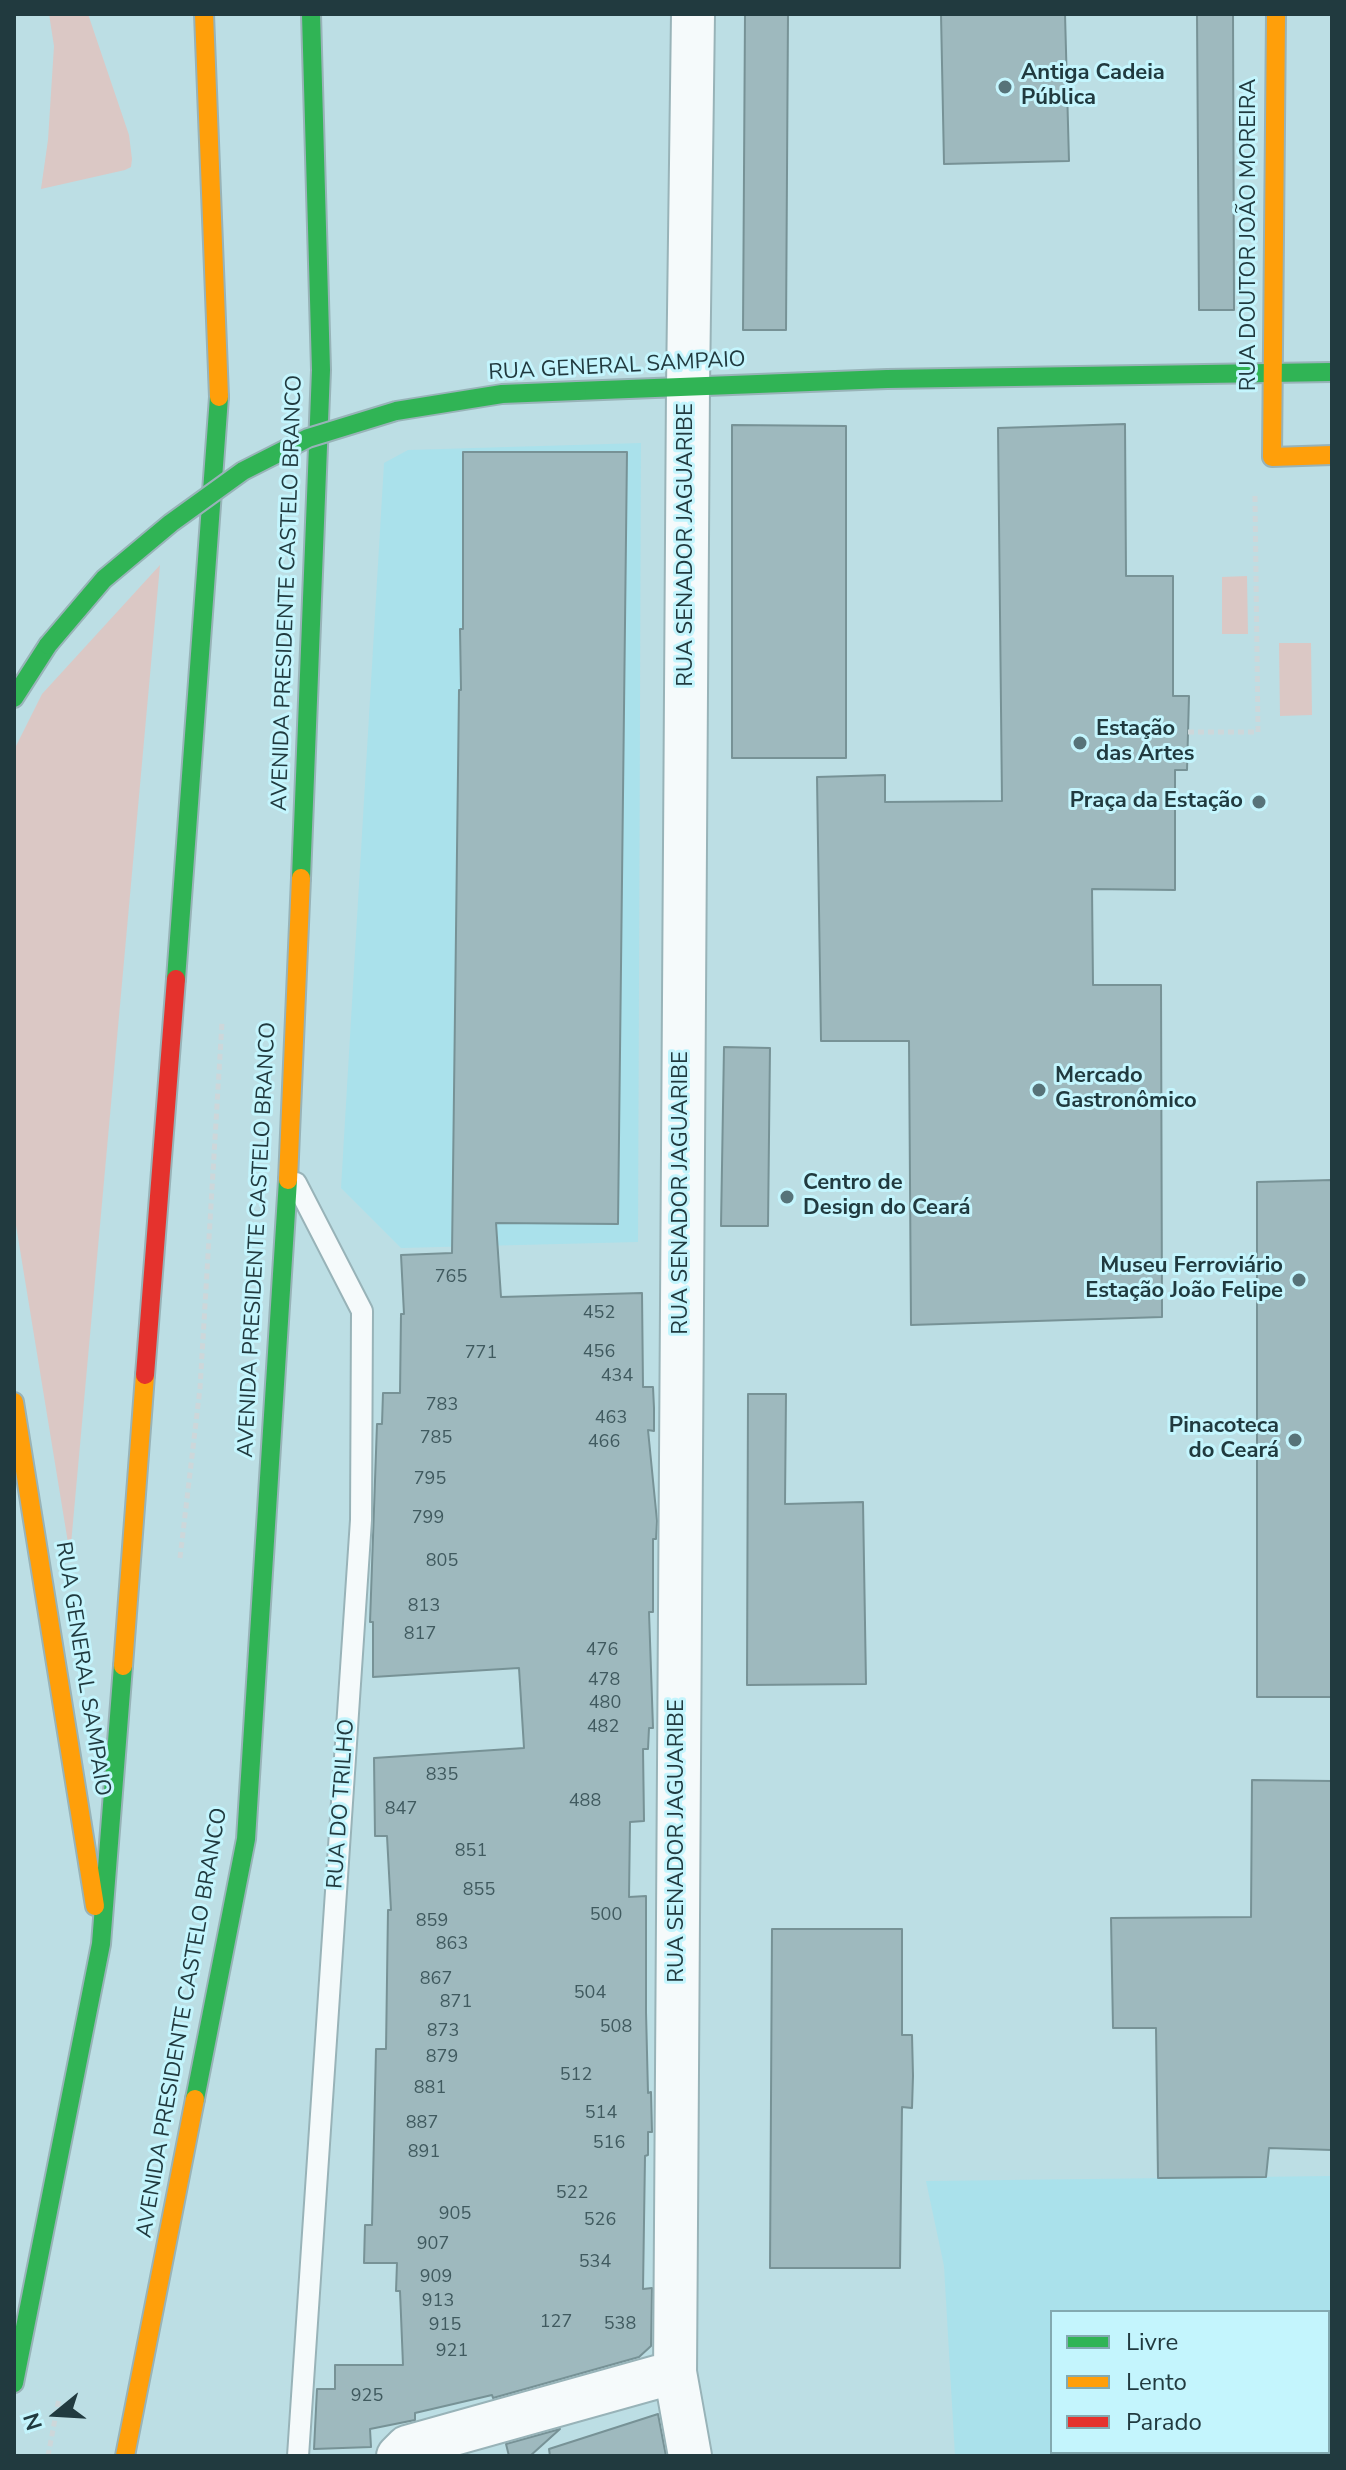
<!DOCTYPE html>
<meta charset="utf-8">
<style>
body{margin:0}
#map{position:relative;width:1346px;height:2470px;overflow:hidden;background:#bcdee4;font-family:"Nunito Sans",sans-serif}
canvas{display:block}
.frame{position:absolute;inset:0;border:16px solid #213a3f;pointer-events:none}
.legend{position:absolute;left:1050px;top:2310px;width:280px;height:144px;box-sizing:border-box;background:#c4f5fd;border:2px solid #83aab1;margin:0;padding:10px 14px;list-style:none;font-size:24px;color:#213a3f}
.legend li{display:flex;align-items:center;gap:16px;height:40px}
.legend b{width:40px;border:2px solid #83aab1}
.north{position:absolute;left:16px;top:2374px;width:80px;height:80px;-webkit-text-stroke:6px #c4f5fd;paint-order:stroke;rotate:252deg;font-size:22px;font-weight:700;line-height:32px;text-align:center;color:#213a3f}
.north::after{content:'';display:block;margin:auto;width:28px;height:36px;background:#213a3f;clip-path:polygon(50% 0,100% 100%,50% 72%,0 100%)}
</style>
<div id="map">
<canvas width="1346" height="2470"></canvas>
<div class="frame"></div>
<ul class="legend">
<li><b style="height:10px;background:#30b455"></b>Livre</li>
<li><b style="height:10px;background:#ff9f0a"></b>Lento</li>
<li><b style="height:10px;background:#e5322d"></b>Parado</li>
</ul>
<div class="north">N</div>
</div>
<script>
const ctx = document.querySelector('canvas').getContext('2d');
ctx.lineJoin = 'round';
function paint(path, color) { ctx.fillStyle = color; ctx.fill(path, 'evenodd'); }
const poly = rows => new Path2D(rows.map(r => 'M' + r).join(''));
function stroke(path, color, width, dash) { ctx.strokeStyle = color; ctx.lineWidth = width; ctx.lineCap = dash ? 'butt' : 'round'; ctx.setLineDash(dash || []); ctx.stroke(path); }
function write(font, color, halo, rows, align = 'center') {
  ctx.font = font + ' "Nunito Sans",sans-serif'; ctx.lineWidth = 6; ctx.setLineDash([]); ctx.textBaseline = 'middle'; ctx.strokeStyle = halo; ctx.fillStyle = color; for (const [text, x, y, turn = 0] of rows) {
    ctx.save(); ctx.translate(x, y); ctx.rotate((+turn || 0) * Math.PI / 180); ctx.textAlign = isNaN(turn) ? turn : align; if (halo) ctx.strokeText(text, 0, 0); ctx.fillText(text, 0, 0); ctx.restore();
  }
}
paint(poly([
 [641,443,638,1242,401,1248,341,1188,384,463,408,450],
 [1332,2176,1332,2456,955,2456,944,2266,926,2181],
 [1052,2312,1328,2312,1328,2452,1052,2452]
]), '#aae1eb');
paint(poly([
 [49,14,88,14,129,135,132,159,131,167,125,170,41,189,48,140,54,46],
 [160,565,70,1555,14,1213,14,750,42,694],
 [1247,576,1248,634,1222,634,1222,577],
 [1279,643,1311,643,1312,715,1280,716]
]), '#dbc8c5');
const building = poly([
 [745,14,788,14,786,330,743,330,745,14],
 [941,14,1065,14,1069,161,944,164,941,14],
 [1197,14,1233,14,1234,310,1199,310,1197,14],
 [1125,424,1126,576,1173,576,1173,696,1189,696,1187,770,1175,770,1175,890,1092,889,1093,985,1161,985,1162,1317,911,1325,909,1041,821,1041,817,777,885,775,885,802,1002,801,998,428,1125,424],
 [732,425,846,426,846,758,732,758,732,425],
 [463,452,627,452,618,1224,496,1223,501,1297,642,1293,643,1387,653,1387,654,1408,654,1431,648,1430,657,1521,656,1539,653,1539,653,1612,649,1612,653,1728,649,1728,648,1749,643,1749,644,1821,630,1822,629,1897,646,1896,646,2012,648,2093,651,2092,652,2132,648,2132,648,2155,645,2156,643,2289,652,2288,651,2346,639,2357,493,2398,492,2395,415,2413,415,2420,370,2429,371,2447,314,2449,317,2389,335,2389,335,2365,403,2365,400,2291,396,2291,397,2263,364,2263,365,2225,372,2225,376,2049,386,2049,388,1910,391,1910,387,1836,375,1836,374,1758,524,1748,519,1668,373,1677,373,1622,370,1622,377,1424,382,1424,383,1393,400,1393,401,1314,404,1314,401,1255,452,1253,459,690,461,690,460,629,463,629,463,452],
 [724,1047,770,1048,768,1226,721,1226,724,1047],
 [1332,1180,1332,1697,1257,1697,1257,1182,1332,1180],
 [748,1394,786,1394,785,1504,863,1502,866,1684,747,1685,748,1394],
 [1252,1780,1332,1781,1332,2150,1269,2148,1266,2177,1158,2178,1156,2028,1113,2028,1111,1918,1251,1917,1252,1780],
 [772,1929,902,1929,902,2035,912,2035,913,2076,912,2108,902,2107,900,2268,770,2268,772,1929],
 [658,2414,666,2456,550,2456,549,2449,658,2414],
 [560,2429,530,2456,509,2456,506,2444,560,2429]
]);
paint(building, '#9eb9be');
stroke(building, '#779296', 2);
const lane = poly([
 [296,1183,362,1311,361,1520,298,2456]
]);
const street = poly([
 [398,2456,407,2447,675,2372],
 [690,2456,675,2372,688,386,693,14]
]);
const fast = poly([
 [577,391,887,379,1332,372],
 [14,698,48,645],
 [301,878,321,370,311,14],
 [176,979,219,397],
 [195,2099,246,1839,288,1180],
 [14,2383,101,1944,123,1666]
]);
const slow = poly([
 [204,14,219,397],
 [1276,14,1272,457,1332,455],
 [288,1180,301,878],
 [14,1402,95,1906],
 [123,1666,145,1375],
 [125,2456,195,2099]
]);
const jam = poly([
 [145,1375,176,979]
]);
stroke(lane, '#98b3b8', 24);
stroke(street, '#98b3b8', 46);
stroke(fast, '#98b3b8', 22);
stroke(slow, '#98b3b8', 22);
stroke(jam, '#98b3b8', 22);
stroke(poly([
 [1188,732,1258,732,1255,496],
 [180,1558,200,1388,222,1022],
 [48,2456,59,2398]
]), '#cdd7da', 5, [6, 4]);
stroke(lane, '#f5fafb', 20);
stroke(street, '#f5fafb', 42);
stroke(fast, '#30b455', 18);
stroke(slow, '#ff9f0a', 18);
stroke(jam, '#e5322d', 18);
const fastBridge = poly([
 [48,645,104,579,171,523,243,471,308,438,396,411,502,394,577,391]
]);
stroke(fastBridge, '#98b3b8', 22, []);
stroke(fastBridge, '#30b455', 18);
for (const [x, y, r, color] of [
 [1005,87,8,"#577379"],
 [1080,743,8,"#577379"],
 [1259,802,8,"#577379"],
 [1039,1090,8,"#577379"],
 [787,1197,8,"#577379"],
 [1299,1280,8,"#577379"],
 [1295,1440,8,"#577379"]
]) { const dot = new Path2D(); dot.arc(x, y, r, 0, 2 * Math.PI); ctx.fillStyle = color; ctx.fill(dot); stroke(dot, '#c4f5fd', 3); }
write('18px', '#405a5f', null, [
 ["765",451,1278],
 ["452",599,1314],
 ["456",599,1353],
 ["771",481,1354],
 ["434",617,1377],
 ["783",442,1406],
 ["463",611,1419],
 ["785",436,1439],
 ["466",604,1443],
 ["795",430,1480],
 ["799",428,1519],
 ["805",442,1562],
 ["813",424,1607],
 ["817",420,1635],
 ["476",602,1651],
 ["478",604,1681],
 ["480",605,1704],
 ["482",603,1728],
 ["835",442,1776],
 ["488",585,1802],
 ["847",401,1810],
 ["851",471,1852],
 ["855",479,1891],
 ["500",606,1916],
 ["859",432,1922],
 ["863",452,1945],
 ["867",436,1980],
 ["504",590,1994],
 ["871",456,2003],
 ["508",616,2028],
 ["873",443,2032],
 ["879",442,2058],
 ["512",576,2076],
 ["881",430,2089],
 ["514",601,2114],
 ["887",422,2124],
 ["516",609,2144],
 ["891",424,2153],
 ["522",572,2194],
 ["905",455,2215],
 ["526",600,2221],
 ["907",433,2245],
 ["534",595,2263],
 ["909",436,2278],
 ["913",438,2302],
 ["127",556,2323],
 ["538",620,2325],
 ["915",445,2326],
 ["921",452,2352],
 ["925",367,2397]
]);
write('bold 22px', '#213a3f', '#c4f5fd', [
 ["Antiga Cadeia",1021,74],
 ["Pública",1021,99],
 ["Estação",1096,730],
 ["das Artes",1096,755],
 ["Praça da Estação",1243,802,"right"],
 ["Mercado",1055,1077],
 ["Gastronômico",1055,1102],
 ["Centro de",803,1184],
 ["Design do Ceará",803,1209],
 ["Museu Ferroviário",1283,1267,"right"],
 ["Estação João Felipe",1283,1292,"right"],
 ["Pinacoteca",1279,1427,"right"],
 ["do Ceará",1279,1452,"right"]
], 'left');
write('22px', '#213a3f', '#c4f5fd', [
 ["RUA DOUTOR JOÃO MOREIRA",1250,235,-90],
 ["RUA GENERAL SAMPAIO",617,367,-3],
 ["RUA SENADOR JAGUARIBE",687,545,-90],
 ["AVENIDA PRESIDENTE CASTELO BRANCO",288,593,-88],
 ["RUA SENADOR JAGUARIBE",682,1193,-90],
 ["AVENIDA PRESIDENTE CASTELO BRANCO",258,1240,-87],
 ["RUA GENERAL SAMPAIO",82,1669,81],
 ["RUA DO TRILHO",342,1804,-86],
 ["RUA SENADOR JAGUARIBE",678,1841,-90],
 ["AVENIDA PRESIDENTE CASTELO BRANCO",183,2023,-80]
]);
</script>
